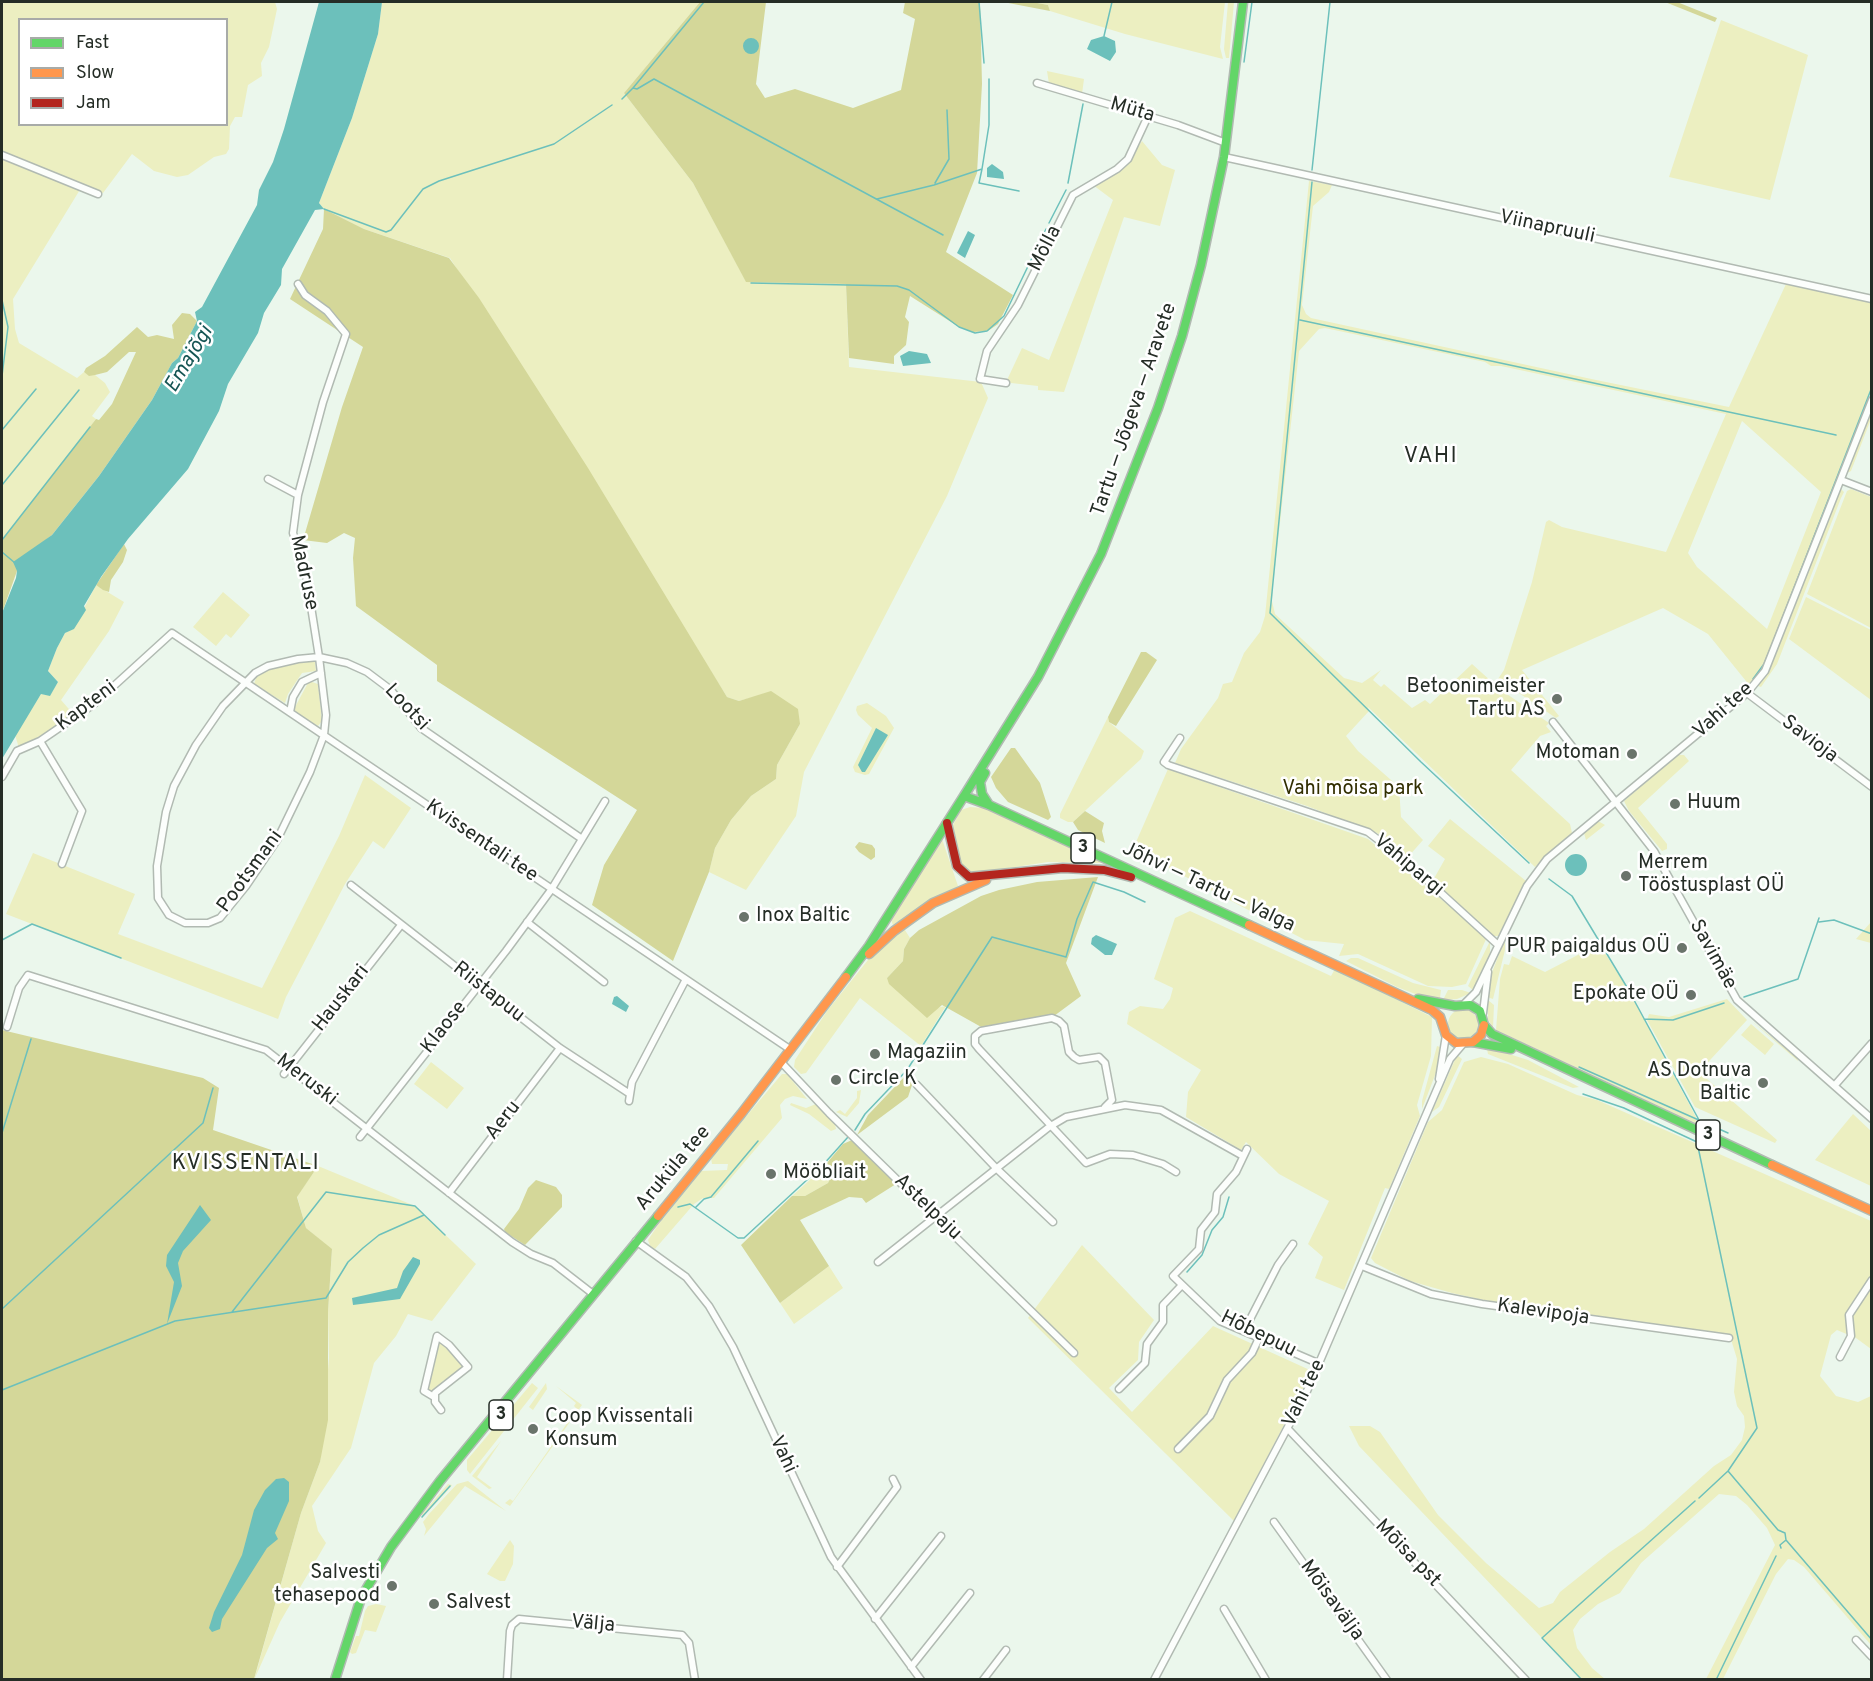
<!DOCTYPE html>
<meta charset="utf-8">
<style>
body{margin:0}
#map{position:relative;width:1873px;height:1681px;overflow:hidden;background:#ebf7ec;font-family:Overpass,sans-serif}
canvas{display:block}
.frame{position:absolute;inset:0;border:3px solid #252d26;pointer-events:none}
.legend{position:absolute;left:18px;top:18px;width:210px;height:108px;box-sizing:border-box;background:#fff;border:2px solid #a8aba8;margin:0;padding:8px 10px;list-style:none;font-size:18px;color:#252d26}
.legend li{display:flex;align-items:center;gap:12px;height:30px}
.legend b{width:30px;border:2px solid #a8aba8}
</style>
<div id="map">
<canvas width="1873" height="1681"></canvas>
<div class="frame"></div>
<ul class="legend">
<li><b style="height:8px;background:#63d668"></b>Fast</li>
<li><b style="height:8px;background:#ff974d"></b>Slow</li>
<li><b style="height:8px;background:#b3261e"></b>Jam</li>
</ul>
</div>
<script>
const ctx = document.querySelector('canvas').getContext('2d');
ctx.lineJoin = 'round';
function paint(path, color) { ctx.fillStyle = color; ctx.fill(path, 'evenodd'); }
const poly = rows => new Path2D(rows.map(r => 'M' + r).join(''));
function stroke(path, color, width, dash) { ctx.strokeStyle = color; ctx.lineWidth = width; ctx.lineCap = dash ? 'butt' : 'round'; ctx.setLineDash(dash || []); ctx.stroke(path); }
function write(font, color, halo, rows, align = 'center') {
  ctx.font = font + ' Overpass,sans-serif'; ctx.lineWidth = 5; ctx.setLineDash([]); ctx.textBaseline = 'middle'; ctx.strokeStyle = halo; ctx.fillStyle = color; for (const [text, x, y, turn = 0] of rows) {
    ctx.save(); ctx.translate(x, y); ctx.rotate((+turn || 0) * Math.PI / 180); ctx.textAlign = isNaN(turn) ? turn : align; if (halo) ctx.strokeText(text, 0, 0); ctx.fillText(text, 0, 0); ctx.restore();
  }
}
paint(poly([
 [4,2,275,2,277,9,269,47,261,63,262,76,248,85,242,117,235,117,230,126,229,149,226,154,214,157,188,175,177,177,154,171,132,154,103,193,81,188,13,299,15,329,19,343,77,378,84,372,89,375,95,375,105,383,110,392,92,416,96,419,90,427,2,540,2,6],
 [20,20,226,20,226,124,20,124],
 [382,2,700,2,624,93,693,183,746,281,846,284,849,367,981,382,988,398,947,496,804,772,796,816,746,890,709,872,715,848,731,820,751,796,776,779,777,765,800,724,754,697,739,701,727,697,450,258,364,229,324,209,319,203,352,118,378,34],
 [1032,2,1225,2,1220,47,1223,59,1125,34,1050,11,1048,5],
 [1228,2,1234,2,1229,58,1226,58,1224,49],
 [1721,20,1808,55,1770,200,1669,177],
 [1047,71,1084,79,1082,94,1049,84],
 [1142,141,1162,165,1175,170,1160,226,1124,217,1064,392,1038,390,1038,386,1011,383,1007,380,1022,348,1049,360,1113,200,1093,185,1130,159],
 [1309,181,1332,185,1329,192,1313,206,1302,305,1306,314,1311,318,1596,380,1729,407,1786,284,1871,302,1871,391,1769,654,1750,686,1708,634,1663,608,1522,670,1559,716,1556,718,1498,679,1504,670,1532,582,1546,522,1549,520,1562,527,1666,552,1726,414,1501,366,1491,366,1485,362,1325,328,1319,329,1299,351,1273,586,1272,601,1275,614,1344,678,1362,683,1381,670,1373,680,1381,687,1384,684,1412,708,1425,700,1430,704,1472,664,1501,690,1549,723,1546,726,1551,732,1540,736,1511,770,1570,824,1572,833,1535,867,1368,707,1369,711,1346,736,1358,751,1399,787,1401,817,1423,840,1408,857,1377,833,1307,806,1175,763,1181,749,1218,698,1223,684,1232,682,1244,653,1260,632,1265,616],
 [1742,421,1821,492,1767,629,1697,567,1688,553],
 [1871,409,1871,419,1851,471,1847,473],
 [1841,489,1844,492,1841,498,1777,664,1761,687,1758,686,1774,659],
 [1851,489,1871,497,1871,628,1807,594,1847,491],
 [96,585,124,602,109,631,61,700,75,716,19,748,15,735,41,694,50,695,58,682,48,671,57,648,65,633,74,628],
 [223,592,250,615,231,638,226,634,216,646,193,627],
 [1806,597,1871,630,1871,700,1789,639],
 [312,660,315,662,316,671,302,673,288,694,285,703,254,684,257,675,269,669],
 [309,681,318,684,322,721,318,726,296,713,294,709],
 [867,703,886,716,894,728,869,774,865,775,855,772,853,767,872,728,858,715,856,710,857,706],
 [1108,717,1109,722,1144,751,1141,759,1073,822,1068,822,1060,818,1060,814],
 [1678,755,1684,755,1689,761,1638,808,1667,844,1667,849,1662,851,1629,811,1624,801],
 [1168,769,1368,839,1487,937,1466,984,1452,987,1428,986,1358,954,1339,956,1344,944,1305,940,1133,849],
 [365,775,411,808,384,849,373,841,345,884,286,997,278,1019,6,914,33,853,135,894,118,934,262,988,339,836],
 [970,807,984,808,1103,863,1048,862,1002,869,982,875,967,871,961,865,953,825,961,810],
 [1450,819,1526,881,1498,936,1490,936,1432,882,1445,859,1428,846],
 [1598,821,1605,825,1586,840,1584,833],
 [942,839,958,886,893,925,891,920],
 [1190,911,1331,976,1335,969,1432,1017,1431,1056,1417,1105,1420,1116,1389,1189,1385,1188,1344,1290,1315,1278,1323,1257,1308,1244,1329,1201,1279,1174,1246,1142,1241,1150,1186,1117,1188,1092,1201,1070,1127,1024,1129,1012,1140,1006,1163,1009,1170,999,1173,988,1154,979,1175,918],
 [1871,922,1871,943,1856,939],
 [903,927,910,938,904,949,903,961,887,978,936,1008,946,1006,921,1046,860,998,806,1073,801,1074,794,1067,795,1060,827,1011,872,955],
 [1505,939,1505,950,1493,999,1487,997,1489,980],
 [1490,941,1490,953,1473,990,1468,986],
 [1599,944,1628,989,1697,1119,1695,1123,1496,1030,1500,979,1504,964,1509,965,1512,956,1545,972],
 [1351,958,1358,958,1413,983,1441,990,1440,998,1423,997,1397,987,1346,961],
 [1448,990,1462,990,1471,993,1457,999,1443,1000],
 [1727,999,1747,1020,1699,1072,1777,1140,1775,1143,1695,1107,1647,1020,1649,1014,1669,1017],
 [1488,1000,1494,1005,1493,1028,1488,1019],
 '1448 1024a15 15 0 1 1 30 0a15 15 0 1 1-30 0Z',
 [1753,1022,1797,1058,1798,1061,1755,1024],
 [1751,1024,1774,1044,1765,1055,1741,1035],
 [1437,1046,1440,1047,1437,1070,1422,1109,1422,1101],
 [1490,1048,1528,1060,1579,1087,1573,1088,1488,1054,1487,1049],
 [1457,1055,1462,1059,1439,1107,1432,1112],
 [1481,1057,1508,1064,1577,1095,1597,1100,1871,1221,1871,1349,1856,1338,1837,1330,1831,1335,1820,1376,1836,1396,1858,1402,1871,1396,1871,1645,1804,1567,1794,1560,1788,1559,1776,1574,1723,1679,1706,1679,1775,1545,1767,1528,1747,1505,1736,1496,1719,1494,1641,1563,1620,1593,1598,1604,1580,1619,1573,1630,1577,1648,1592,1668,1605,1679,1581,1679,1359,1446,1349,1426,1370,1426,1380,1432,1438,1515,1486,1563,1539,1608,1553,1603,1560,1592,1610,1552,1644,1529,1714,1466,1731,1455,1742,1440,1745,1427,1744,1416,1737,1406,1734,1392,1737,1359,1730,1336,1497,1303,1452,1293,1410,1281,1375,1263,1371,1258,1428,1122,1442,1110,1464,1062],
 [431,1062,464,1088,447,1109,414,1084],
 [782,1074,787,1074,807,1099,793,1096,785,1099,780,1105,782,1118,714,1198,703,1198,694,1204,655,1249,650,1246,648,1240,658,1225,701,1171,727,1170,728,1164,712,1164,711,1158],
 [861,1090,859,1103,847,1117,836,1112,840,1110,845,1114,857,1098,857,1091],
 [791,1103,806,1108,816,1104,835,1124,836,1129,831,1131,809,1114,790,1105],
 [1853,1114,1871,1131,1871,1186,1815,1160],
 [318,1166,415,1206,476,1264,432,1321,408,1314,396,1336,374,1363,351,1448,312,1506,318,1531,326,1543,280,1622,254,1680,301,1513,320,1462,329,1358,328,1312,332,1250,306,1228,297,1196],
 [821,1170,830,1179,828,1183,805,1196,792,1196],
 [1082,1245,1154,1320,1139,1342,1138,1360,1109,1388,1132,1412,1213,1326,1312,1371,1234,1521,1028,1318],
 [829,1266,843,1288,794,1324,780,1303],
 [436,1340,444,1343,465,1366,458,1374,443,1381,433,1393,426,1395],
 [532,1383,538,1388,470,1474,467,1470,467,1460],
 [546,1383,547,1389,533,1410,529,1407],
 [556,1386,582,1405,510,1506,505,1503,510,1499,513,1501,577,1409,574,1406,576,1403],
 [501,1441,477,1477,492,1488,489,1489,472,1476],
 [468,1481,506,1511,465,1486,424,1536,426,1529,423,1522,429,1514,457,1484],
 [448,1484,452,1485,450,1488,422,1518,422,1514],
 [510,1540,514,1546,513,1564,505,1581,500,1581,487,1574],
 [376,1604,386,1606,376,1632,365,1630,356,1653,352,1654,350,1652,356,1636,359,1636,365,1611,368,1606]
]), '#ecefc1');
paint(poly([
 [700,2,766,2,756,84,765,98,795,89,853,108,901,90,915,19,903,13,905,2,980,2,982,84,977,173,946,252,1013,295,998,324,988,331,973,332,959,327,910,296,905,317,909,322,906,345,894,356,894,364,849,358,846,284,746,282,693,183,624,93],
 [1003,2,1032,2,1048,5,1050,11],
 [1665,2,1677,2,1717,18,1715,22],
 [324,209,364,229,449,258,479,298,588,468,727,697,739,701,771,691,798,709,800,724,777,765,776,779,751,796,731,820,715,848,709,872,673,961,592,905,604,865,637,810,437,681,437,665,356,606,353,558,355,538,344,533,327,543,303,540,342,407,363,347,290,299,323,229],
 [182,313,190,314,197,321,178,358,172,363,152,400,99,476,52,535,32,551,17,571,2,613,2,540,96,419,99,420,112,404,136,352,129,352,107,372,95,375,89,376,84,372,86,368,105,356,137,327,148,337,157,335,174,339,172,325],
 [124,544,127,550,123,562,111,580,109,592,103,590,96,585],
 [1141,652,1146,652,1157,660,1116,726,1109,722,1108,717],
 [1011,748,1015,748,1040,783,1051,817,1048,820,1008,802,996,788,991,777],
 [1085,811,1104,823,1102,831,1105,843,1078,830,1073,822],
 [859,842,872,845,875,849,875,857,871,860,859,852,855,847],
 [1098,877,1066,963,1081,996,1054,1016,983,1028,942,1005,927,1018,889,984,887,978,903,961,904,949,910,938,919,930,981,896,999,890,1037,882],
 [2,1030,203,1078,219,1088,213,1130,318,1166,297,1197,306,1228,332,1249,328,1312,328,1420,320,1462,301,1513,254,1679,2,1680],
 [908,1073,909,1078,913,1082,908,1097,857,1135,868,1115],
 [852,1140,896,1184,866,1203,862,1198,849,1197,800,1220,829,1266,780,1303,741,1245,792,1196,805,1196,828,1183,830,1179,821,1170,843,1144],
 [536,1180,556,1187,562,1195,562,1207,525,1245,505,1232,504,1229,519,1209,528,1188]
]), '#d4d799');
paint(poly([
 [319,2,382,2,378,34,352,118,319,203,324,209,315,210,282,269,281,285,264,313,258,333,228,384,219,411,188,469,128,539,101,577,84,606,86,610,74,629,65,633,57,648,48,671,58,682,50,696,41,694,2,759,2,613,16,578,17,571,13,562,52,535,99,476,152,400,172,363,178,358,197,321,195,312,202,307,257,205,259,190,273,162,284,129],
 [1104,36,1115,41,1116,52,1110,61,1087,49,1091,40],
 '743 46a8 8 0 1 1 16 0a8 8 0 1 1-16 0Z',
 [992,164,1003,172,1004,179,987,177,987,168],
 [968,231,975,235,965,258,957,253],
 [909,351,927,354,931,363,903,366,900,356],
 [876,728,888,735,865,772,862,772,858,765],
 '1565 865a11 11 0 1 1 22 0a11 11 0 1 1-22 0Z',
 [1096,935,1117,944,1112,955,1105,955,1091,944,1092,938],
 [617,996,629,1006,626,1012,612,1004,614,997],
 [200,1205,211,1220,183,1251,178,1263,182,1286,167,1324,174,1282,166,1266,167,1255],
 [413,1257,420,1260,420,1264,400,1299,353,1305,352,1298,397,1288,403,1271],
 [284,1478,289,1482,289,1501,275,1533,278,1539,267,1548,222,1619,220,1629,212,1632,209,1628,214,1612,242,1555,254,1510,265,1490,276,1479]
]), '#6cc0bb');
stroke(poly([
 [979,2,984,63],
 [1104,36,1112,2],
 [1244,62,1252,2],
 [633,88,704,2],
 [622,99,633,88,637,89,654,79,943,235],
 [982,169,979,183,1019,191],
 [1312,170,1330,2],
 [1312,182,1270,613,1421,762,1529,863],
 [935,183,949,159,947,110],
 [1068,183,1083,104],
 [877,199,934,185,982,169,989,125,989,79],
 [324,209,386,232,391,230,423,189,439,181,554,144,612,105],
 [1049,223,1066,190],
 [751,283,897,286,909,290,959,327,975,333,987,331,1004,316,1046,229],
 [2,300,8,327,2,376],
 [1300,320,1836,435],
 [2,430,36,389],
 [2,485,79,390],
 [2,540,90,427],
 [2,552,15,563],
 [1753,679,1764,664,1771,647,1872,387],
 [1549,879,1572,896,1628,989,1699,1120],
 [1819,922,1834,920,1872,934],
 [2,940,32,924,121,958],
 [1744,997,1798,979,1819,918],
 [1644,1019,1673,1020,1724,1003],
 [1579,1067,1728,1133],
 [1583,1094,1624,1108,1697,1142,1757,1428,1728,1471,1699,1498],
 [855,1130,865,1114,907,1070,992,937,1066,957,1077,919,1093,882,1124,892,1145,902],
 [2,1133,31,1039],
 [678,1207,690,1204,738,1238,744,1238,822,1166,848,1137],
 [696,1207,704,1199,711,1197,758,1141],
 [1187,1272,1202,1255,1212,1230,1223,1217,1229,1197],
 [2,1309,203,1123,213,1088],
 [232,1312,326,1192,415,1206,445,1235],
 [2,1390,175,1321,326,1298,348,1262,363,1248,379,1235,424,1215],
 [1728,1471,1778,1530,1785,1533,1786,1540,1872,1640],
 [422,1517,450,1486],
 [1781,1548,1780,1545,1786,1540],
 [1582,1680,1542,1638,1695,1501],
 [1716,1680,1776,1556]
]), '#6cc0bb', 1.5);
const street = poly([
 [1037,83,1178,125,1226,143],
 [2,155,98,194],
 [1224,157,1872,299],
 [298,284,305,295,327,311,346,334,323,402,298,495,293,533,306,575,319,657,326,715,324,735,310,772,277,840,246,886,220,918,208,923,185,923,169,915,158,898,157,866,166,812,174,786,196,745,223,706,255,673,268,666,298,659,319,657,347,663,367,672,391,690,421,728,582,839,551,890,506,951,360,1137],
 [1006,383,980,379,987,351,1018,305,1073,195,1117,169,1128,159,1148,116],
 [268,479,298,495],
 [1841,480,1872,492],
 [1747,693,1872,787],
 [290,712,293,697,302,682,321,673],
 [1553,722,1654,851,1737,1000,1872,1119],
 [1180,738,1164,762,1168,765,1368,832,1406,861,1497,944],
 [40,741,82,811,62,864],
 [2,777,17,751,40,741,94,704,172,633,791,1050],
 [582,839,605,801],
 [351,885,560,1048,630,1094],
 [527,922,604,982],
 [1465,1003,1476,992,1527,886,1547,859,1747,693,1765,671,1872,400],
 [1483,1013,1488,972],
 [7,1027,19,988,28,975,266,1050,512,1242,531,1254,553,1263,593,1294],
 [781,1062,829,1113,1074,1353],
 [284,1074,401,925],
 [1439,1079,1446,1035],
 [917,1085,997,1169,1053,1222],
 [1835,1085,1872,1043],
 [629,1101,632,1082,685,981],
 [1105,1107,1112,1100,1105,1063,1099,1057,1079,1060,1074,1057,1069,1052,1064,1026,1059,1021,1052,1018,981,1031,975,1036,975,1044,979,1049,1086,1163,1110,1154,1133,1155,1163,1164,1176,1172],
 [1247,1149,1236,1172,1217,1194,1215,1212,1201,1230,1199,1249,1173,1276,1220,1321,1320,1364],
 [449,1193,560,1048],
 [636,1241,686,1277,709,1306,733,1347,831,1557,921,1680],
 [878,1262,1049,1127,1066,1117,1125,1105,1161,1110,1243,1156],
 [1362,1266,1431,1294,1482,1304,1729,1338],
 [1244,1331,1278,1265,1293,1244],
 [1840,1357,1851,1336,1849,1315,1872,1280],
 [1119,1389,1145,1363,1147,1344,1163,1322,1163,1305,1182,1285],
 [434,1397,424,1391,437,1336,449,1345,468,1367,435,1393,435,1402,441,1410],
 [1288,1429,1526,1680],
 [1178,1449,1210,1416,1227,1380,1252,1353,1259,1338],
 [1274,1522,1387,1680],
 [837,1567,897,1487,893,1479],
 [1224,1609,1266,1680],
 [875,1619,941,1536],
 [1856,1640,1872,1657],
 [911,1667,970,1593],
 [507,1680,510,1631,512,1625,519,1619,682,1635,689,1643,695,1680],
 [983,1680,1006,1650],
 [1154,1680,1307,1391,1450,1059,1462,1045]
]);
const fast = poly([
 [985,773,980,782,982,794,989,805],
 [964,796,1038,677,1101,554,1158,408,1182,336,1201,265,1224,157,1243,2],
 [846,977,869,946,964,796,989,805,1249,925],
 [1418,999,1455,1006,1470,1005,1480,1011,1484,1025,1492,1034,1772,1165],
 [1473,1042,1511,1049],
 [335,1680,361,1598,391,1547,440,1481,658,1216]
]);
const slow = poly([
 [1249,925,1432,1010,1440,1017,1446,1035,1456,1043,1473,1042,1481,1035,1484,1025],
 [869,954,894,931,933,903,986,880],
 [1772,1165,1872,1211],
 [658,1216,741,1114,846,977]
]);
const jam = poly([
 [947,823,957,866,969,877,1063,868,1104,870,1131,877]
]);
stroke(street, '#b1bab2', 9);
stroke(fast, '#b1bab2', 11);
stroke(slow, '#b1bab2', 11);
stroke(jam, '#b1bab2', 11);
stroke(street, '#fcfefc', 6);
stroke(fast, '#63d668', 8);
stroke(slow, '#ff974d', 8);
stroke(jam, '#b3261e', 8);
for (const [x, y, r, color] of [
 [1557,699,6,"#6a746b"],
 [1632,754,6,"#6a746b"],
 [1675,804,6,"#6a746b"],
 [1626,876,6,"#6a746b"],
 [744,917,6,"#6a746b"],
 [1682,948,6,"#6a746b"],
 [1691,995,6,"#6a746b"],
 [875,1054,6,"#6a746b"],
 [836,1080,6,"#6a746b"],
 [1763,1083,6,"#6a746b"],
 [771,1174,6,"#6a746b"],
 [533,1429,6,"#6a746b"],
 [392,1586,6,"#6a746b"],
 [434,1604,6,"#6a746b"]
]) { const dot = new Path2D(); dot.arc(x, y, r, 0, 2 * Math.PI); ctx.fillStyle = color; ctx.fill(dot); stroke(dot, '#fff', 2); }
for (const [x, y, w] of [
 [1083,848,24],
 [1708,1135,24],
 [501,1415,24]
]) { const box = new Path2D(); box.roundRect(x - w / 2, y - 15, w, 30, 4.5); ctx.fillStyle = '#fff'; ctx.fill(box); stroke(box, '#252d26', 1.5); }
write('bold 18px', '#252d26', null, [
 ["3",1083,848],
 ["3",1708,1135],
 ["3",501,1415]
]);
write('20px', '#252d26', '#fff', [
 ["Müta",1132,111,16],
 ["Viinapruuli",1547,228,12],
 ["Mölla",1046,249,-63],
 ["Tartu — Jõgeva — Aravete",1135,410,-71],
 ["Madruse",303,573,78],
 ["Kapteni",87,707,-37],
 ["Lootsi",406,708,47],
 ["Vahi tee",1724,711,-42],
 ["Savioja",1809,740,37],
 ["Kvissentali tee",481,842,34],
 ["Vahipargi",1408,866,40],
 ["Pootsmani",251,872,-54],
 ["Jõhvi — Tartu — Valga",1208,888,25],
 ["Savimäe",1712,955,61],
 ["Riistapuu",488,993,38],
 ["Hauskari",342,999,-52],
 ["Klaose",445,1028,-52],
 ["Meruski",306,1081,38],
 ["Aeru",504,1121,-52],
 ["Aruküla tee",674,1169,-50],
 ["Astelpaju",927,1208,44],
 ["Kalevipoja",1543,1313,8],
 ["Hõbepuu",1258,1335,26],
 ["Vahi tee",1305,1394,-64],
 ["Vahi",782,1455,65],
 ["Mõisa pst",1407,1554,46],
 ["Mõisavälja",1331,1601,54],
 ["Välja",593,1625,5]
]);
write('20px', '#252d26', '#fff', [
 ["Betoonimeister",1545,688,"right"],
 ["Tartu AS",1545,711,"right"],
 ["Motoman",1620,754,"right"],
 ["Huum",1687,804],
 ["Merrem",1638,864],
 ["Tööstusplast OÜ",1638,887],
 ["Inox Baltic",756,917],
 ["PUR paigaldus OÜ",1670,948,"right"],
 ["Epokate OÜ",1679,995,"right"],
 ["Magaziin",887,1054],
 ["AS Dotnuva",1751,1072,"right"],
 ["Baltic",1751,1095,"right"],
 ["Circle K",848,1080],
 ["Mööbliait",783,1174],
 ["Coop Kvissentali",545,1418],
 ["Konsum",545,1441],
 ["Salvesti",380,1574,"right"],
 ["tehasepood",380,1597,"right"],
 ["Salvest",446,1604]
], 'left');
write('20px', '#312e01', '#fff', [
 ["Vahi mõisa park",1353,790]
]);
write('italic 21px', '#155554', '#fff', [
 ["Emajõgi",190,360,-59]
]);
ctx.letterSpacing = '1.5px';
write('22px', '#252d26', '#fff', [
 ["VAHI",1431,458],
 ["KVISSENTALI",246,1165]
]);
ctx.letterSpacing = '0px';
</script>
